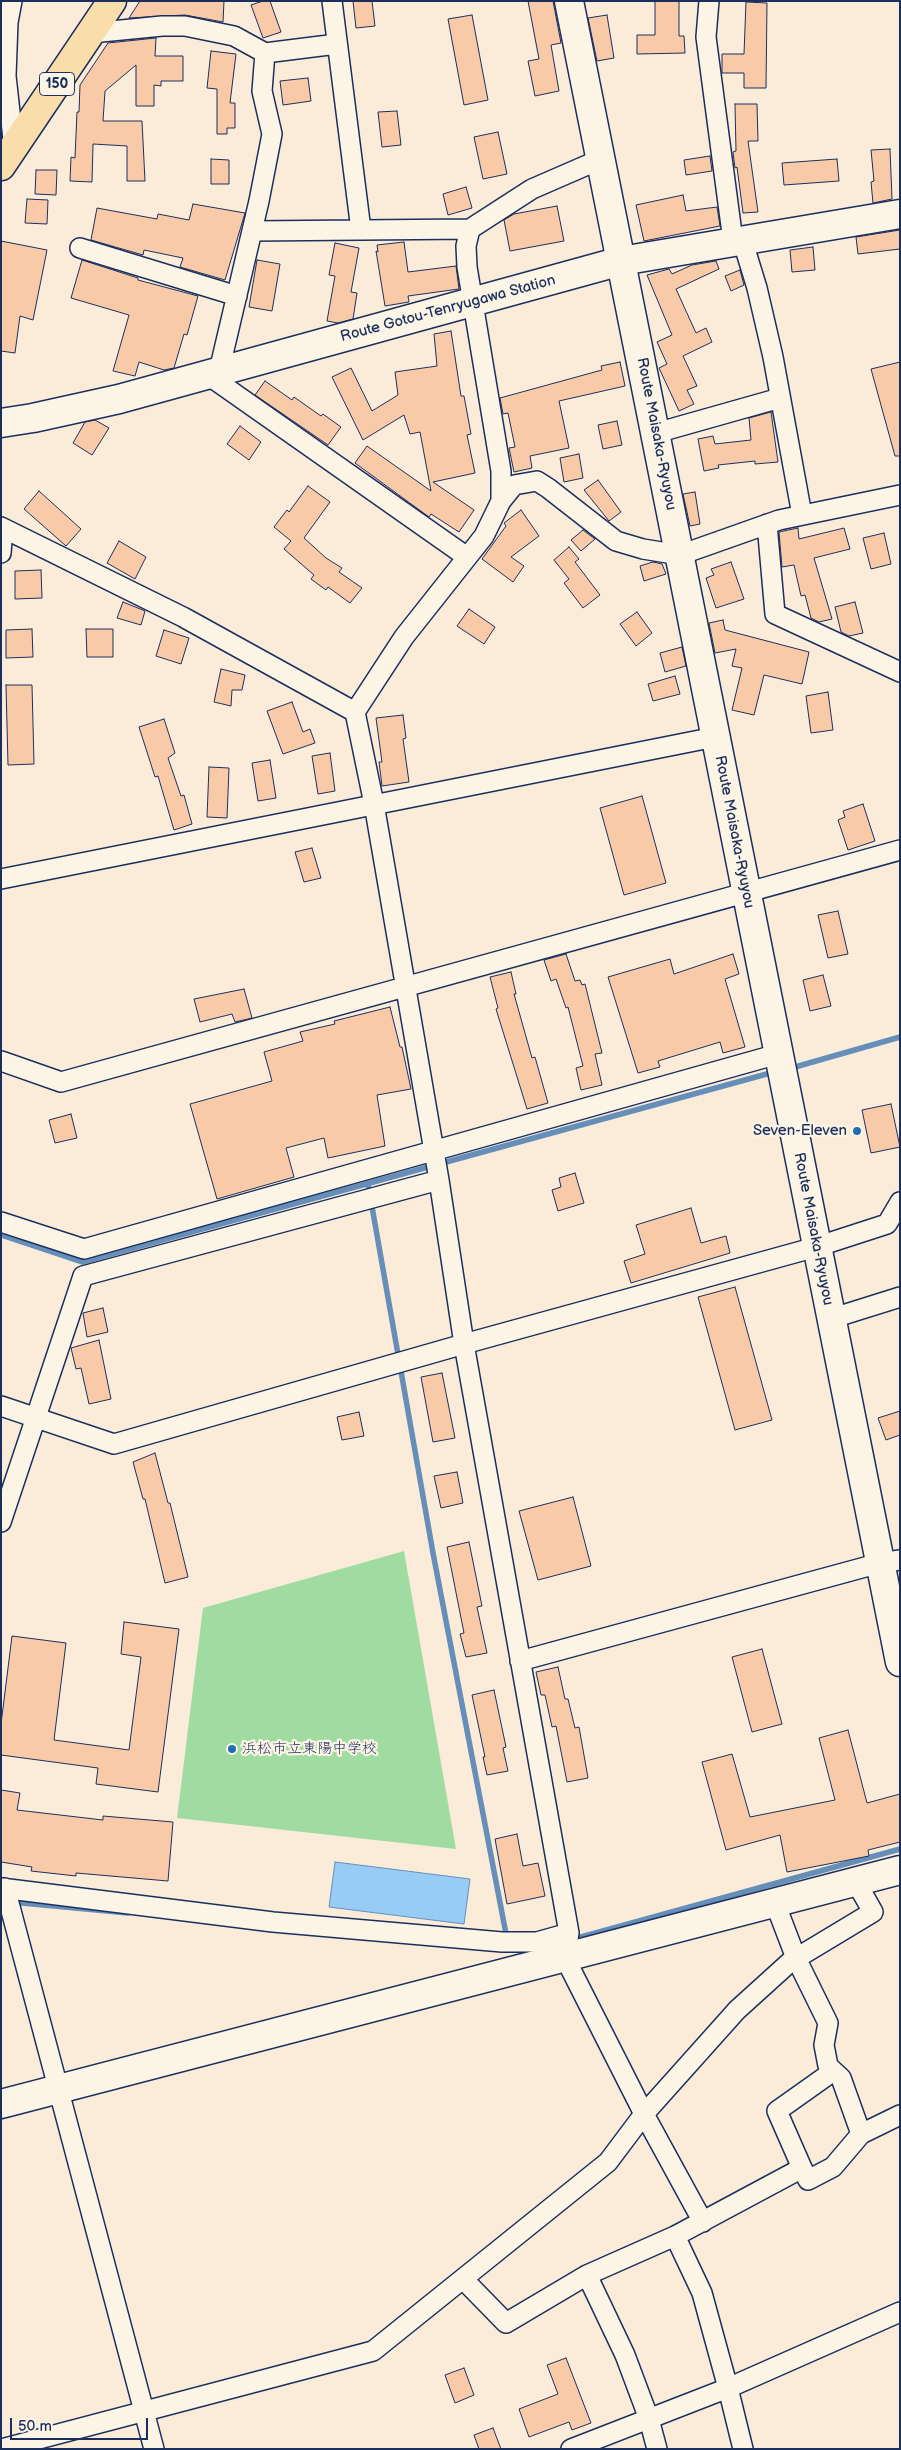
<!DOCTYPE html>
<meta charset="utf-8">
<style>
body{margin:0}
#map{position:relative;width:901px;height:2450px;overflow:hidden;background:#fbecd9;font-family:"Balsamiq Sans",sans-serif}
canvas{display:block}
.frame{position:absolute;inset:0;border:2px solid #1b2f5e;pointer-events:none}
.scale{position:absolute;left:10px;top:2418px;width:138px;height:22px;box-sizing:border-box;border:2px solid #1b2f5e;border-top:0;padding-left:6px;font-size:15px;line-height:18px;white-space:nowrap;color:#1b2f5e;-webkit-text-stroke:4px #fcf5e5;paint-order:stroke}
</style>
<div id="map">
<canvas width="901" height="2450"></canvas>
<div class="frame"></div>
<div class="scale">50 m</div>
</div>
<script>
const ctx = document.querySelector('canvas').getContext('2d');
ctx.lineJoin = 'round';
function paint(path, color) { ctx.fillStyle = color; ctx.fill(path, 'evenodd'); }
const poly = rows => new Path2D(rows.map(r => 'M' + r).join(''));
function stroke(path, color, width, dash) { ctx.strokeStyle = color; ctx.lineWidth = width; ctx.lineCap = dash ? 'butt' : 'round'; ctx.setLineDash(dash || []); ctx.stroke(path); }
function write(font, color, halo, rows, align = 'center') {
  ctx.font = font + ' "Balsamiq Sans","Klee One",sans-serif'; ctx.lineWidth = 4.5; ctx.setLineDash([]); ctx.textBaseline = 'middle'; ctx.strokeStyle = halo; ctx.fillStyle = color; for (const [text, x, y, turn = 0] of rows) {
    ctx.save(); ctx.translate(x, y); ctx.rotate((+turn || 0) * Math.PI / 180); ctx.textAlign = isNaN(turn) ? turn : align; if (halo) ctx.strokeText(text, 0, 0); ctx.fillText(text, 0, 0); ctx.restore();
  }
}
paint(poly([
 [404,1551,456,1849,177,1818,203,1608]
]), '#a0dca2');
const water = poly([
 [335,1862,470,1879,464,1924,329,1907,335,1862]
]);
paint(water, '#97cdf5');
stroke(water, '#658eb9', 1);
stroke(poly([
 [788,1069,900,1037],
 [368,1184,433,1553,507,1939],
 [1,1235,82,1262,774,1072],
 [11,1902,128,1913],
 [570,1940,900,1849]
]), '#658eb9', 5.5);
const building = poly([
 [140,1,224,1,223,22,185,15,129,18,140,1],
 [263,1,270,1,281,32,263,38,251,5,263,1],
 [353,1,372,1,375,26,356,28,353,1],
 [528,1,553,1,561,43,551,45,559,91,535,96,528,61,539,59,528,1],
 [655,1,679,1,679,36,684,36,685,53,637,54,637,35,655,35,655,1],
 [746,2,767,3,766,88,744,88,744,73,722,73,722,54,744,54,746,2],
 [472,15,488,100,464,105,448,19,472,15],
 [607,15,614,58,597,61,588,18,607,15],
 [156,38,155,56,183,56,183,81,161,81,161,86,154,85,154,106,136,106,136,65,105,91,103,121,142,121,145,181,127,181,127,146,93,144,92,182,70,181,71,157,75,158,77,112,79,112,80,85,108,43,156,38],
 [211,51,236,54,230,103,235,103,235,128,227,128,227,134,217,134,217,89,207,88,211,51],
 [308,78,311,101,283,105,280,81,308,78],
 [735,104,757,104,758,141,748,141,758,212,743,213,737,167,735,168,733,152,736,151,735,104],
 [397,111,401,145,382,147,378,112,397,111],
 [498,132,507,174,483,179,474,137,498,132],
 [890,149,892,199,873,203,871,182,874,181,871,150,890,149],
 [710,156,712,171,686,175,684,160,710,156],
 [211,159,229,160,229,184,211,184,211,159],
 [837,159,839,181,784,185,782,163,837,159],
 [36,170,57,170,56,195,35,194,36,170],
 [466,187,472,208,448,215,443,194,466,187],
 [683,195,686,211,717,207,720,226,644,241,636,205,683,195],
 [27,199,48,200,47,224,25,223,27,199],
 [193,204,245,213,225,280,180,267,183,258,144,250,143,255,91,240,97,208,157,219,158,214,189,220,193,204],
 [557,206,564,241,510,251,504,220,514,214,557,206],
 [900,230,900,249,858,254,856,237,900,230],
 [1,241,47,250,33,320,20,316,15,353,1,351,1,241],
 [404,242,408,272,456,266,459,289,408,296,409,302,385,306,376,251,378,252,377,245,404,242],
 [335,243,359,248,351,292,357,293,353,319,338,323,327,321,335,276,329,275,335,243],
 [813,247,815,270,792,272,790,250,813,247],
 [82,260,138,278,138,280,198,296,187,335,184,334,174,368,164,370,139,362,135,376,113,371,129,315,71,298,82,260],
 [257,260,280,264,272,311,249,307,257,260],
 [716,261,719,269,676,289,696,333,706,328,712,342,683,356,697,386,687,390,694,404,679,411,659,368,667,364,657,342,672,335,647,275,669,269,672,274,692,265,716,261],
 [740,270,744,285,731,291,725,276,740,270],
 [451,331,461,396,464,396,471,434,467,435,475,473,433,482,474,510,459,532,431,514,429,517,355,463,367,446,431,491,420,432,410,434,404,415,363,440,332,377,351,368,372,411,398,395,395,372,437,366,434,334,451,331],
 [620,362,625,386,559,401,569,448,530,456,532,468,514,472,509,448,515,447,508,413,503,414,500,398,602,370,601,366,620,362],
 [900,362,900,456,895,456,871,369,900,362],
 [265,381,292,400,294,397,321,416,323,414,341,427,328,445,255,395,265,381],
 [771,412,778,462,755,464,755,461,718,465,719,468,704,471,698,439,713,436,715,444,751,440,749,418,771,412],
 [95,420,109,428,92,455,73,443,85,422,95,420],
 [617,421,622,445,603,449,598,425,617,421],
 [240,426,261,442,249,460,227,444,240,426],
 [579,454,583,478,564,482,560,458,579,454],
 [598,480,621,512,609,521,584,490,598,480],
 [308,486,330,502,304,538,326,558,342,568,339,572,362,588,350,603,328,587,326,590,311,579,314,575,284,549,291,541,274,527,287,510,289,512,308,486],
 [39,491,81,529,66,546,24,509,39,491],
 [695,492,700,524,690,526,683,494,695,492],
 [521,510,539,536,511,557,524,566,513,582,482,559,506,526,504,523,521,510],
 [798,528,799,539,844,528,850,549,814,558,832,619,819,622,811,618,805,595,801,596,794,565,782,567,779,532,798,528],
 [583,530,595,539,581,551,571,540,583,530],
 [884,533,891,564,871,569,863,538,884,533],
 [119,541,146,557,135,579,107,563,119,541],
 [569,547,579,559,575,562,600,595,583,608,564,583,569,579,554,560,569,547],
 [653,562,662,564,666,574,644,581,640,566,653,562],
 [731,562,744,599,716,608,706,578,714,575,711,569,731,562],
 [41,570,42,598,15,599,15,571,41,570],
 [123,602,145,611,141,625,117,618,123,602],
 [855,602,863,633,849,636,841,632,835,607,855,602],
 [469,609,495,627,484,644,457,626,469,609],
 [637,612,652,633,636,646,620,624,637,612],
 [723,620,725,630,809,652,802,684,764,675,754,715,732,710,742,668,732,666,736,649,715,653,709,623,723,620],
 [32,629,33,657,6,658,6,630,32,629],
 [86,629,113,629,113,657,87,657,86,629],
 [164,630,189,638,181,664,156,656,164,630],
 [682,647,686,666,665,672,660,653,682,647],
 [221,669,245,675,242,690,232,690,231,706,214,702,221,669],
 [675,676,680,694,653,701,648,684,675,676],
 [6,685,32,685,34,764,8,765,6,685],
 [828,692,833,730,811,733,806,696,828,692],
 [292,702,303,732,310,729,315,743,283,754,267,711,292,702],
 [403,715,406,738,403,739,409,782,382,786,379,762,382,762,376,718,403,715],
 [164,719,175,753,168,758,181,796,184,795,192,824,174,830,158,776,155,777,139,727,164,719],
 [330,753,335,791,318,794,312,756,330,753],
 [270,760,276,798,258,801,252,763,270,760],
 [209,767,229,768,227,818,207,817,209,767],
 [642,796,666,883,624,895,600,808,642,796],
 [863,804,875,841,848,850,838,820,845,817,843,811,863,804],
 [312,848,321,878,304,882,295,852,312,848],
 [838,911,848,954,828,958,818,915,838,911],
 [566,954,575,981,580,980,582,985,585,984,602,1053,595,1054,602,1085,581,1090,576,1068,583,1066,568,1007,566,1008,556,979,551,981,544,960,566,954],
 [733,954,739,974,725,979,745,1047,723,1053,720,1042,658,1061,660,1067,638,1073,608,977,670,959,674,974,733,954],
 [511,972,516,994,514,994,532,1058,535,1057,548,1103,527,1109,496,1009,498,1008,490,977,511,972],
 [823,975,831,1006,810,1011,803,980,823,975],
 [244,989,252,1018,235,1022,232,1014,200,1022,194,999,244,989],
 [390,1007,400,1047,402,1047,411,1089,377,1095,385,1146,328,1158,324,1138,286,1148,294,1177,217,1199,190,1104,272,1081,264,1052,303,1041,300,1032,335,1024,334,1021,390,1007],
 [891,1104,900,1147,871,1153,862,1110,891,1104],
 [71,1114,77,1138,55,1143,49,1120,71,1114],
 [575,1173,584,1203,558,1211,552,1190,561,1187,559,1178,575,1173],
 [691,1208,701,1243,726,1236,730,1253,631,1283,624,1261,645,1254,636,1225,691,1208],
 [735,1287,772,1420,735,1430,698,1297,735,1287],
 [103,1308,108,1332,87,1337,83,1313,103,1308],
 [99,1340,111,1399,89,1404,81,1368,76,1369,71,1348,99,1340],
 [442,1373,455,1438,433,1442,421,1377,442,1373],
 [900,1411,900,1435,886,1440,878,1418,900,1411],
 [359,1412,364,1436,342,1440,337,1417,359,1412],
 [155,1453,168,1503,170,1503,188,1577,165,1583,145,1499,143,1499,133,1462,155,1453],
 [457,1472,463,1503,441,1508,434,1476,457,1472],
 [573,1497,591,1566,538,1580,519,1511,573,1497],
 [469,1542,482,1606,477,1607,487,1653,466,1657,460,1634,464,1633,447,1547,469,1542],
 [124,1622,179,1629,158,1792,96,1784,98,1768,1,1755,1,1724,12,1636,66,1643,54,1740,129,1750,141,1657,121,1654,124,1622],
 [762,1649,782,1724,752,1732,732,1657,762,1649],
 [558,1667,565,1699,568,1699,575,1728,579,1727,588,1778,567,1782,556,1726,552,1727,545,1695,541,1695,536,1672,558,1667],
 [494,1690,506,1747,503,1748,508,1771,487,1775,483,1757,485,1757,472,1695,494,1690],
 [848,1730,867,1803,900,1794,900,1842,868,1850,869,1856,787,1872,780,1835,726,1850,702,1762,732,1754,750,1817,835,1800,819,1738,848,1730],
 [1,1790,20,1793,17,1810,103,1820,103,1816,173,1822,168,1881,76,1873,76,1876,31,1871,32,1867,1,1862,1,1790],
 [517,1834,523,1866,538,1863,545,1896,507,1904,495,1839,517,1834],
 [566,2358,591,2423,572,2430,569,2422,529,2437,519,2409,558,2394,547,2365,566,2358],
 [464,2368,474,2395,455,2403,445,2375,464,2368],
 [493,2428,501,2449,479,2449,474,2435,493,2428]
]);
paint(building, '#f9caa8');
stroke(building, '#1b2f5e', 1);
const street = poly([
 [12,1,8,22,6,76,14,148],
 [332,1,361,230],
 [709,1,706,37,733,241],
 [91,33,162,26,185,26,234,36,265,53,337,44],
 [252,231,470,229,532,189,601,159],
 [742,239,757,288,773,357,802,515],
 [80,248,237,296],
 [219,371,259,201,272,134,262,91,265,53],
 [208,375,467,557],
 [656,433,780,398],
 [501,501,514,485,537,481,548,488,616,541,643,549,680,555,779,520,900,495],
 [767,524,775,614,900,672],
 [1,527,183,617,355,712,374,804,439,1180,464,1344,569,1933,565,1958,644,2114,703,2222],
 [1,553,3,528],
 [355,712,404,637,484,536,501,501,501,471,467,267,466,246,470,229],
 [1,879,715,737],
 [1,1061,61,1082,900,850],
 [1,1222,84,1249,778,1054],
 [830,1319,900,1297],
 [1,1406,114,1444,464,1344,816,1247,887,1224,900,1202],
 [1,1522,83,1276,439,1180],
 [520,1661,880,1563,900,1560],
 [1,1888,273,1922,502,1942,537,1942,569,1933],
 [5,1888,154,2449],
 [775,1903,796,1958,828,2023,824,2045,828,2066,841,2078,861,2134],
 [802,2168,777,2111,832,2072],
 [675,2236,702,2293,728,2388,900,2312],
 [587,2275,625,2355,649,2419,657,2449],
 [463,2279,506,2323,587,2275,675,2236,802,2168,808,2180,833,2167,861,2134,900,2115],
 [1,2449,373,2351,608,2162,644,2114,737,2010,790,1962,873,1912,856,1882],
 [571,2449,728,2388,743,2449]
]);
const secondary = poly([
 [569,1,900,1662],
 [1,423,33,418,119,399,621,261,900,214],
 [1,2104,900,1870]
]);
const highway = poly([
 [1,166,112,1]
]);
stroke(street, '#1b2f5e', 22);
stroke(secondary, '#1b2f5e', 31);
stroke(highway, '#1b2f5e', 31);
stroke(street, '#fcf5e5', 19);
stroke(secondary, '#fcf5e5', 28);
stroke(highway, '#f9deab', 28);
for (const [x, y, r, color] of [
 [857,1131,5,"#1f6fb2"],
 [232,1749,5,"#1f6fb2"]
]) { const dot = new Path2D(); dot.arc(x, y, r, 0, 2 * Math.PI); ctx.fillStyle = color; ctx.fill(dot); stroke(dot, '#fcf5e5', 2); }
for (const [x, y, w] of [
 [57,84,35]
]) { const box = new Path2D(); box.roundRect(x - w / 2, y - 11.5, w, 23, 4); ctx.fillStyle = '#fcf5e5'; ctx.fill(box); stroke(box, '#1b2f5e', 1); }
write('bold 14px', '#1b2f5e', null, [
 ["150",57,84]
]);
write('15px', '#1b2f5e', '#fcf5e5', [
 ["Route Gotou-Tenryugawa Station",448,309,-15],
 ["Route Maisaka-Ryuyou",656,434,79],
 ["Route Maisaka-Ryuyou",734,832,79],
 ["Route Maisaka-Ryuyou",813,1229,79]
]);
write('15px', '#1b2f5e', '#fcf5e5', [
 ["Seven-Eleven",847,1131],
 ["浜松市立東陽中学校",242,1749,"left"]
], 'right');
</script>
